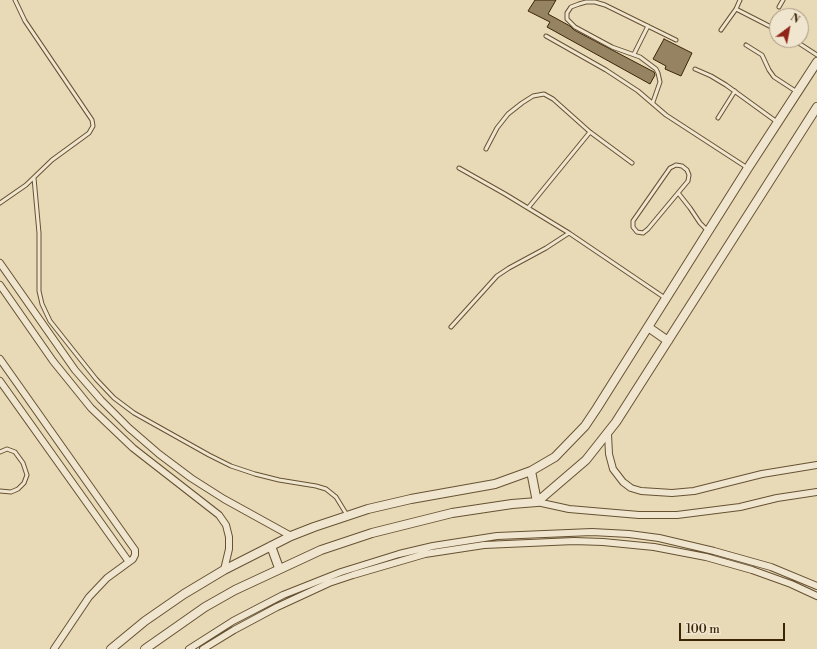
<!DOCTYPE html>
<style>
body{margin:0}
#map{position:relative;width:817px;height:649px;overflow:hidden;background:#e8d9b7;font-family:"Libre Bodoni",serif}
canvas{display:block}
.north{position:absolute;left:769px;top:8px;width:40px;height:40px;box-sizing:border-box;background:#f0e6d0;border:1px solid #a8997f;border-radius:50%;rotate:32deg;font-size:11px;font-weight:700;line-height:16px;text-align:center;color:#3b2506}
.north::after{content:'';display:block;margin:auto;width:14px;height:18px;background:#8f2418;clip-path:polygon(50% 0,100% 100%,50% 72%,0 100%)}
.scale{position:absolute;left:679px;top:623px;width:106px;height:18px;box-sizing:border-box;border:2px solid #3b2506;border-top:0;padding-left:5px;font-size:12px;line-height:14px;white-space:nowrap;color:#3b2506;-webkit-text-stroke:3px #f0e6d0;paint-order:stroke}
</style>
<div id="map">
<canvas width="817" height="649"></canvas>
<div class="north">N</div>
<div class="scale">100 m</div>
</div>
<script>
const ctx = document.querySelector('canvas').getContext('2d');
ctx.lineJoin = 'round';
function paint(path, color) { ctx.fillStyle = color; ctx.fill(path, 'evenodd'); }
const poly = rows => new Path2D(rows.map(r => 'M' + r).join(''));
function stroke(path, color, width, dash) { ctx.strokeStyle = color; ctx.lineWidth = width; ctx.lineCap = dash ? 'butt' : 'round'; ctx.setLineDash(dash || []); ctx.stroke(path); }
const building = poly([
 [535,0,556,0,548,14,570,26,574,30,654,72,655,75,650,84,547,27,550,22,528,11,535,0],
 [664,39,692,53,681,76,665,69,666,66,653,59,664,39]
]);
paint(building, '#958362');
stroke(building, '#3b2506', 1);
const service = poly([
 [779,7,783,0],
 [736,9,777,30],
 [721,30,736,9,740,0],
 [546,36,606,70,638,91,666,115,746,167],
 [794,40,817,55],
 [746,45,762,55,769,70,774,77,797,92],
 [634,54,648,26],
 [695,69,711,76,726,85,777,122],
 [653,102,660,82,658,73,656,69,640,57,612,47,575,27,567,19,567,13,571,7,579,4,586,2,595,2,605,5,676,40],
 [718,118,735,91],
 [486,149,497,128,508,114,522,103,533,96,544,94,553,99,590,132,632,163],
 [676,165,682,166,687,170,689,175,688,181,648,229,643,233,637,232,633,227,633,221,670,168,676,165],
 [459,168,505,194,569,233,665,298],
 [34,178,39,233,39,291,42,304,50,321,96,379,114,398,134,413,209,455,231,466,255,474,279,480,316,486,326,489,336,497,347,515],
 [679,194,690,208,700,223,707,230],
 [0,203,26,185,52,160,89,133,93,126,92,120,25,21,15,0],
 [528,208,590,132],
 [451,327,497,276,509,268,546,248,569,233],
 [0,452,7,449,15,452,23,463,27,475,24,483,18,489,11,492,0,491]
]);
const minor = poly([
 [0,263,75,370,101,400,129,428,159,454,191,478,224,499,291,536],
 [0,285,53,361,91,408,133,448,219,515,226,525,229,537,229,549,224,570],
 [0,359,135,550,135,555,133,559,107,578,89,597,54,649],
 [0,381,129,562],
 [608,434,609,454,613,469,623,482,631,488,641,491,672,493,694,491,762,474,817,465],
 [537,502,569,509,639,515,677,515,740,507,777,498,817,492],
 [189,649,233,621,283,595,341,572,399,554,433,546,497,536,592,532,629,534,659,538,714,551,771,567,817,586],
 [203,649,234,630,277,607,329,583,353,575,425,554,484,545,574,541,603,542,654,547,706,557,752,570,791,584,817,596]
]);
const tertiary = poly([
 [648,327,668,341],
 [531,471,537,502],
 [271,546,279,568],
 [111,649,145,621,184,594,224,570,291,536,314,527,368,509,411,499,495,484,531,471,555,457,585,426,597,408,748,168,817,62],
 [145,649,205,607,235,590,321,550,372,533,452,513,512,504,537,502,586,460,616,422,817,107]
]);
stroke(service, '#665232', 5);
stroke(minor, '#665232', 8);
stroke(tertiary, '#665232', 10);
stroke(service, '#f0e6d0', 3);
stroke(minor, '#f0e6d0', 6);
stroke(tertiary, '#f0e6d0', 8);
</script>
